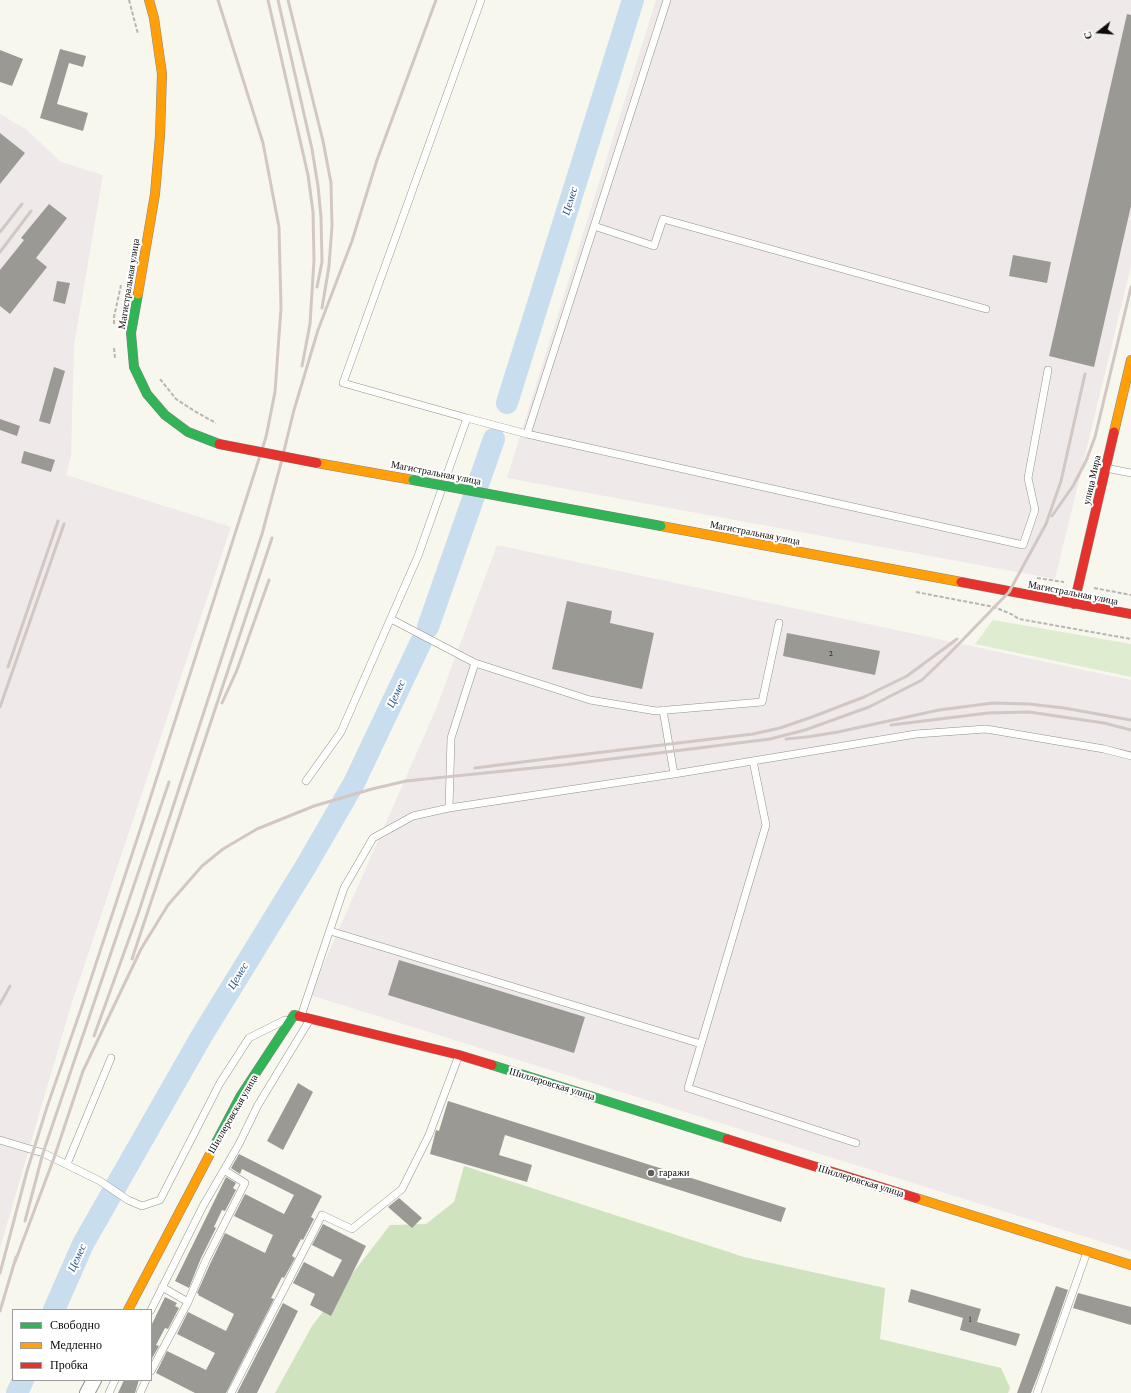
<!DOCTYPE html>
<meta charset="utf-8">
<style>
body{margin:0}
#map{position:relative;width:1131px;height:1393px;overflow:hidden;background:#f8f7ed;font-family:"Crimson Pro",serif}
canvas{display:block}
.legend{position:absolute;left:12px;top:1309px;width:140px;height:72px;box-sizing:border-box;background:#fff;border:1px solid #9d9d9d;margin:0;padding:5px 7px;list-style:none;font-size:12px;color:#0a0a0a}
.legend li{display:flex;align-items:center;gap:8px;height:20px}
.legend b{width:20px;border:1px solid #9d9d9d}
.north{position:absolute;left:1079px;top:12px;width:40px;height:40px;-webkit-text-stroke:3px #fff;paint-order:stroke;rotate:253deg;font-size:11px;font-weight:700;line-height:16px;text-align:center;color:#0a0a0a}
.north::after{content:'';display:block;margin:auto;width:14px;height:18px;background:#0a0a0a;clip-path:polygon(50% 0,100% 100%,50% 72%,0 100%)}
</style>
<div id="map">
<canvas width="1131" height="1393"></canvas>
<ul class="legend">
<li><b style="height:5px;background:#30b455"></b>Свободно</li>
<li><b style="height:5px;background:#ff9f0a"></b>Медленно</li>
<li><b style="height:5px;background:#e5322d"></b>Пробка</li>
</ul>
<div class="north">С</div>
</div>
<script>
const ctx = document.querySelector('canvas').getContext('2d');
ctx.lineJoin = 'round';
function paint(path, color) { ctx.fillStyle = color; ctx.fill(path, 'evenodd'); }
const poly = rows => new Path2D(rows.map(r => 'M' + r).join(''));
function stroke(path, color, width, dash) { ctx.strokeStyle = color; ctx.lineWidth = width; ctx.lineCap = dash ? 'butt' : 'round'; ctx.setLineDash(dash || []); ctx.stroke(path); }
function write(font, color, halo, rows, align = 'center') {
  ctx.font = font + ' "Crimson Pro",serif'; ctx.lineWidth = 4; ctx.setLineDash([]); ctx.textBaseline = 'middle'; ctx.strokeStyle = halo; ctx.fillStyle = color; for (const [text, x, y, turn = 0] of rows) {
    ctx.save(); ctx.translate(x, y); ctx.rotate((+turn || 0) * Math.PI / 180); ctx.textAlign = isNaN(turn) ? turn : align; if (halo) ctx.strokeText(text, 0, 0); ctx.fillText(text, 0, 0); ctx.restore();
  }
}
paint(poly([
 [656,0,1131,0,1131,266,1055,579,507,478],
 [0,114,27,130,61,162,103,175,74,345,71,456,66,475,231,527,72,1002,0,1248],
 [497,545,1131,680,1131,1251,310,995,436,709]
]), '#efe9ea');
paint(poly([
 [993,620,1131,644,1131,677,975,644]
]), '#deeccf');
paint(poly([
 [464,1166,744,1257,885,1288,880,1339,1001,1368,1010,1388,1008,1393,275,1393,312,1326,390,1225,426,1224,454,1202]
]), '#cee3be');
stroke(poly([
 [507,403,633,0],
 [428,627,494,439],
 [54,1310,83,1244,201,1037,306,866,354,783,421,642],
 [17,1393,23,1380]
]), '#c8ddee', 22);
paint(poly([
 [1127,14,1131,15,1131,206,1094,367,1049,356],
 [60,49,86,56,83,67,69,63,57,104,88,113,83,131,40,118],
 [0,50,23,59,12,86,0,82],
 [0,133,25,153,0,184],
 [49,204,67,218,36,258,47,267,10,314,0,306,0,270,24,240,21,238],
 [1013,255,1051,262,1047,283,1009,276],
 [57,281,70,283,65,304,53,301],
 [54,367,65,371,50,424,39,421],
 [0,419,20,426,17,436,0,430],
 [24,451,55,460,51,472,21,463],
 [567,601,612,611,610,623,654,633,642,689,552,669],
 [787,633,880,651,875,675,783,656],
 [399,960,585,1017,574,1053,388,995],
 [298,1083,313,1092,283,1150,267,1141],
 [448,1101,786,1208,781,1222,505,1135,499,1155,532,1165,527,1182,430,1154,436,1130,439,1131],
 [239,1154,322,1196,311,1217,314,1219,303,1240,301,1239,292,1256,295,1258,284,1278,282,1277,271,1298,274,1299,226,1393,195,1393,156,1373,167,1351,206,1370,215,1353,177,1334,188,1312,226,1331,234,1314,198,1295,199,1294,197,1293,211,1262,225,1233,265,1253,273,1235,234,1216,245,1194,284,1214,294,1195,242,1169,240,1174,231,1168],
 [226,1177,236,1183,233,1188,236,1190,225,1211,222,1210,214,1227,216,1228,201,1258,189,1288,175,1281],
 [399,1198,422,1218,412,1228,388,1207],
 [323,1224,366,1246,331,1316,310,1305,315,1294,293,1283,304,1262,333,1277,342,1260,312,1245],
 [1056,1286,1068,1290,1042,1365,1031,1393,1017,1393],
 [911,1289,981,1309,977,1322,1020,1334,1016,1346,960,1330,963,1318,908,1302],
 [1078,1293,1131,1307,1131,1325,1073,1308],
 [165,1297,177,1303,175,1306,179,1308,168,1329,165,1328,156,1345,159,1346,151,1360,151,1326],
 [283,1303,298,1311,257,1393,237,1393],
 [124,1380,139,1380,135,1393,118,1393]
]), '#9a9993');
const lane = poly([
 [594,226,654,246,663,219,986,309],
 [467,418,527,434,1023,545,1035,510,1028,478,1048,370],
 [527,434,667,0],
 [1106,468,1131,473],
 [391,619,475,663,590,700,656,711,762,702,779,623],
 [663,710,674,774],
 [753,761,766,825,688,1088,856,1143],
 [306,781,341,732,418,556,467,418,343,383,481,0],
 [449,808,451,738,475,663],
 [330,931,701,1044],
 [301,1016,344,888,373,838,413,816,449,808,674,774,916,734,986,729,1104,749,1131,756],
 [0,1140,43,1153,100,1181,128,1200,142,1206,160,1200,220,1083,249,1038,285,1020],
 [67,1164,111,1058],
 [162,1287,188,1302],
 [151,1310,203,1206,239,1144,258,1105,309,1021],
 [151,1371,188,1302,206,1260,245,1183,224,1170],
 [109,1393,115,1380],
 [140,1393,146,1380],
 [231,1393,322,1215,352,1229,402,1189,429,1135,459,1055],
 [1037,1393,1087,1252]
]);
const street = poly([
 [87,1393,94,1380]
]);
const fast = poly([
 [138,294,131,333,134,367,147,394,165,415,188,432,219,444],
 [492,1065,727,1139],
 [211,1152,240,1097,294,1015,299,1016]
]);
const slow = poly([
 [138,294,155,194,160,136,162,74,154,18,149,0],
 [1114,432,1131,360],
 [317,463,413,480],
 [661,526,961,582],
 [916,1198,1131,1265],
 [128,1310,211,1152]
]);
const jam = poly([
 [961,582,1131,614],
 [1074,604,1114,432],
 [299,1016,459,1055,492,1065],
 [727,1139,916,1198]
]);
stroke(lane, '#91918c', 8);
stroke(street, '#91918c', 16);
stroke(fast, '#888783', 10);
stroke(slow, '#888783', 10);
stroke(jam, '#888783', 10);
stroke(poly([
 [129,0,138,34],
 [114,324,114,317,121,285],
 [114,348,115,358],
 [160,379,176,399,196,412,216,423],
 [1037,578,1064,582],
 [1094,588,1131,595],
 [916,592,994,607,1011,614,1019,619,1131,639]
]), '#b7b6b5', 2, [4, 2]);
stroke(lane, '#fefefc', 7);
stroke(street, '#fefefc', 14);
stroke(fast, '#30b455', 9);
stroke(slow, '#ff9f0a', 9);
stroke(jam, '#e5322d', 9);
stroke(poly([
 [268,0,308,175,313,212,314,260,310,324,302,366],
 [278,0,312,149,318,186,321,217,322,262,317,287],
 [288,0,323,141,331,183,332,226,329,266,322,308],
 [0,232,22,204],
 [0,252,31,211],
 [1052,516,1073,486,1086,461,1095,437,1131,287],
 [8,667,58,521],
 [222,703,237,670,269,580],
 [0,707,64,524],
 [891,725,988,713,1029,712,1104,723,1131,730],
 [786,739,807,737,838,732,939,710,993,703,1029,704,1064,708,1131,720],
 [475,768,562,757,753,734,780,728,812,717,864,697,907,676,957,639],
 [132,959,272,538],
 [0,1004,10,986],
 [94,1036,138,914,262,534,281,463,294,410,318,330,352,241,377,160,436,0],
 [25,1221,43,1153,169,782],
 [15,1262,54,1158,83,1071,141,949,168,905,202,866,223,849,257,829,314,806,372,789,406,781,563,765,770,739,805,730,869,707,922,680,949,654,1009,592,1046,524,1061,481,1085,374],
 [0,1273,27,1171,47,1107,82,1006,141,827,266,437,275,392,281,308,279,227,263,143,218,0],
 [0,1311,16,1257]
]), '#d3c7c4', 3);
const fastBridge = poly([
 [413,480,661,526]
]);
const jamBridge = poly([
 [219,444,317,463]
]);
stroke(fastBridge, '#7e7e7a', 10, []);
stroke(jamBridge, '#7e7e7a', 10, []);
stroke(fastBridge, '#30b455', 9);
stroke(jamBridge, '#e5322d', 9);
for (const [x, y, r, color] of [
 [651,1173,4,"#5d5d59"]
]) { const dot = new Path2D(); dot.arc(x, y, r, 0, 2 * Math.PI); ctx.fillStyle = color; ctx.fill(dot); stroke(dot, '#fff', 1.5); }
write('8px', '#2e2e2c', null, [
 ["2",831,654],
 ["1",970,1320]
]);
write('10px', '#0a0a0a', '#fff', [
 ["Магистральная улица",129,284,-81],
 ["Магистральная улица",436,473,11],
 ["улица Мира",1092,480,-77],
 ["Магистральная улица",755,533,11],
 ["Магистральная улица",1073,593,11],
 ["Шиллеровская улица",552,1084,17],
 ["Шиллеровская улица",233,1114,-60],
 ["Шиллеровская улица",861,1181,17]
]);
write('10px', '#0a0a0a', '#fff', [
 ["гаражи",659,1173]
], 'left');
write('italic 11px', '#21528d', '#fff', [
 ["Цемес",570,201,-73],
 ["Цемес",396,694,-65],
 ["Цемес",238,976,-59],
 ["Цемес",77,1258,-65]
]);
</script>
